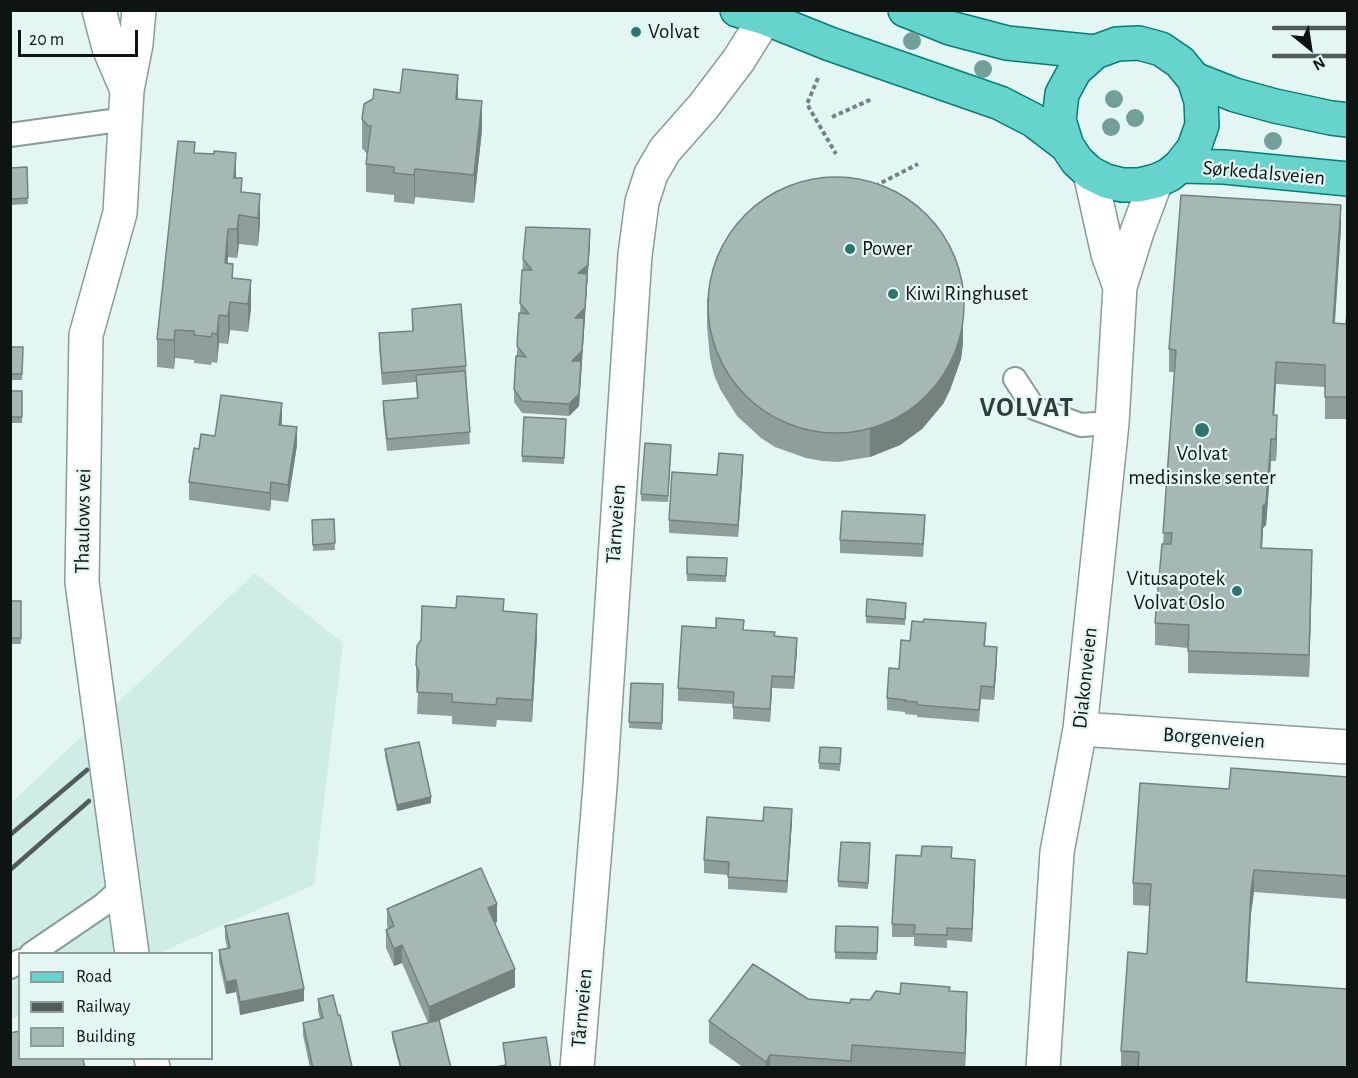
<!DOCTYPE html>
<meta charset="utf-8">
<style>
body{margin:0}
#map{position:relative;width:1358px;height:1078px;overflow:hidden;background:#e3f6f4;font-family:"Alegreya Sans",sans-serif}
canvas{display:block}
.frame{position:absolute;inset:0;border:12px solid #0d1413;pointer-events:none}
.legend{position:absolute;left:18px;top:952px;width:195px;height:108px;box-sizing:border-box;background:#e3f6f4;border:2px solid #8d9c9a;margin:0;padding:8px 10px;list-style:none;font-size:18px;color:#0d1413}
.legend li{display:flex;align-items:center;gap:12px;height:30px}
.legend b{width:30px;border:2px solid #8d9c9a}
.north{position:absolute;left:1280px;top:18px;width:60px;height:60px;-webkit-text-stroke:4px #e3f6f4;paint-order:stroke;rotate:150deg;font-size:16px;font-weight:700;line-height:24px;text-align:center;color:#0d1413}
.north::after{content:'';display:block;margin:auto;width:21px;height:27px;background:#0d1413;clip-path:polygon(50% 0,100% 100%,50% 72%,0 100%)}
.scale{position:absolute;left:18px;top:30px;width:120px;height:27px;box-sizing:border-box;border:3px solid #0d1413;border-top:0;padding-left:8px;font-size:18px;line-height:21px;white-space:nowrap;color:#0d1413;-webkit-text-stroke:4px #e3f6f4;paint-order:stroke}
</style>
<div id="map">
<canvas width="1358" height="1078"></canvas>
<div class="frame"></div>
<ul class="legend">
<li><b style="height:8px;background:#66d3cc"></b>Road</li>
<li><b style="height:8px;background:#515c5a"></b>Railway</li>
<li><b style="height:16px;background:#a5b8b5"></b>Building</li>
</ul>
<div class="north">N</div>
<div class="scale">20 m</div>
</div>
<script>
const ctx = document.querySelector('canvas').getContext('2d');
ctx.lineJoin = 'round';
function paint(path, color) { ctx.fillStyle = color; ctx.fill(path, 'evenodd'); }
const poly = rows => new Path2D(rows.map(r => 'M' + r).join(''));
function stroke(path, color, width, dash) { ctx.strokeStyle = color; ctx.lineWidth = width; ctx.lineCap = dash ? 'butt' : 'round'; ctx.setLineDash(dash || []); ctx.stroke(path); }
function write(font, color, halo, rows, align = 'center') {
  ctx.font = font + ' "Alegreya Sans",sans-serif'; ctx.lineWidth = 4.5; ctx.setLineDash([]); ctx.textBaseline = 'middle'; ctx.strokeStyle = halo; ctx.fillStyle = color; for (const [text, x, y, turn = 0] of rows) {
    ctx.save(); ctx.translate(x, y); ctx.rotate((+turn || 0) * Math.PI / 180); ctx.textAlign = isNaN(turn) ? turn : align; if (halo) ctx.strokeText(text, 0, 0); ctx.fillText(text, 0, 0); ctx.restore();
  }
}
paint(poly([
 [255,573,343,643,314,885,159,953,20,954,19,1015,11,1019,11,803]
]), '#cfece8');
const lane = poly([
 [10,135,126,119],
 [1015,379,1034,408,1081,425,1112,423],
 [31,954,103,905,122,888],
 [10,967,20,961]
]);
const street = poly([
 [99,10,109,48,127,90],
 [1090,173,1108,254,1120,287],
 [1080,729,1348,747],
 [132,954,82,582,86,335,120,213,127,90,136,44,139,10],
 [151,1058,153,1068],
 [577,1068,600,786,635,255,642,202,651,174,665,150,703,107,738,61,765,18],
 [1043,1068,1057,852,1080,729,1112,423,1120,287,1137,232,1156,181]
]);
const primary = poly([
 [737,10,765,18,830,44,1000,103,1033,120,1067,146,1077,161,1090,173,1106,181,1122,185,1139,185,1156,181,1169,175,1180,166,1194,148,1202,125,1201,101,1194,79,1180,62,1161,49,1139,43,1117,44,1095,52,1075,70,1062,94,1059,120,1067,146],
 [905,10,950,28,1007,43,1095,52],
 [1194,79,1235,95,1275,106,1331,118,1348,120],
 [1180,166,1224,167,1348,179]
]);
stroke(lane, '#899b98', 26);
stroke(street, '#899b98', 36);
stroke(primary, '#057d75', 36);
stroke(poly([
 [818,78,807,104,836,154],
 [832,117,872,99],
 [875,186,918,164]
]), '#768382', 4, [4.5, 3]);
stroke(lane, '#fff', 22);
stroke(street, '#fff', 33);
stroke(primary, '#66d3cc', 33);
stroke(poly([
 [1274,28,1348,28],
 [1274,56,1348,56],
 [10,835,87,770],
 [10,870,89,801]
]), '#515c5a', 4.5);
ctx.fillStyle = '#739f9b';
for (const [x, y] of [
 [912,41],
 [983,69],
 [1114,99],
 [1135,118],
 [1111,127],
 [1273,141]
]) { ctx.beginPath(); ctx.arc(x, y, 9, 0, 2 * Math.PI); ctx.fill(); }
paint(poly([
 [458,100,482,130,474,203,415,197,414,204,394,202,394,195,366,192,366,164,367,154,362,148,362,119],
 [195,153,236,178,242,192,260,194,260,223,258,246,239,244,237,258,228,257,228,263,233,278,251,308,248,332,230,330,228,344,219,343,217,363,212,362,211,365,194,363,194,360,175,358,174,369,157,367,157,339],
 [27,167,28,204,10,205,10,168],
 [1341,228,1335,323,1346,324,1347,312,1347,419,1325,419,1325,387,1276,384,1274,415,1277,438,1276,461,1271,461,1266,525,1263,528,1262,548,1312,572,1309,677,1188,673,1188,648,1155,645,1155,623,1163,544,1174,372,1169,372,1169,349],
 [590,242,579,406,569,416,522,413,514,402,514,389,520,313,523,259],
 [707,298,963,343,961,359,950,390,943,404,922,429,900,445,870,457,838,462,822,461,806,458,775,447,761,438,737,416,720,389,714,375,710,358,707,326],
 [412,309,466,366,470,444,387,451,383,413,383,401,417,398,416,382,382,385,379,346,379,333,412,331],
 [10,347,23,347,22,380,10,380],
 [10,391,22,391,22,423,10,423],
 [566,419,564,464,522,462,522,456],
 [282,421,281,425,297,445,288,502,271,500,270,511,189,500,189,482,199,449,215,436],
 [671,451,668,502,641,501,641,494],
 [743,467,738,537,669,533,669,520,717,475],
 [334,519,335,550,313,551,312,520],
 [925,527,923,557,840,553,840,540],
 [687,557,727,558,726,582,687,581],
 [10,601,21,601,21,644,10,644],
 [906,609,905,625,866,623,866,616],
 [504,611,537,636,532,722,497,720,496,727,452,724,452,716,417,714,418,691,416,687,416,665],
 [744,630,775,636,797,650,794,689,772,688,770,722,733,719,733,704,678,701,678,688],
 [986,636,985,646,997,659,994,700,981,699,979,722,917,717,917,715,905,714,905,712,887,710,887,698,899,669],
 [631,683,663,684,662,730,629,728],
 [841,748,840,771,819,769,819,763],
 [385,749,431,803,397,811,385,756],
 [1347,777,1347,899,1254,892,1251,913,1247,982,1347,1068,1121,1068,1121,1051,1147,954,1150,906,1133,905,1133,883],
 [763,821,792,821,787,893,728,889,728,875,704,873,704,860],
 [870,850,868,889,838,887,838,881],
 [952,858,975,872,972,942,947,940,947,948,914,946,914,937,892,937,892,924],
 [387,909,497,922,495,923,515,987,439,1020,451,1068,400,1068,392,1038,392,1032,428,1023,402,963,394,966,386,948,386,930,388,929,387,926],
 [225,926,304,1001,240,1015,236,992,226,994,219,962,219,950,227,948,225,938],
 [836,926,878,927,877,960,835,959],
 [950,991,967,1014,965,1068,744,1068,709,1043,709,1021,808,999,850,1003,870,1000,900,994],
 [318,999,338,1015,352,1068,310,1068,303,1035,303,1023,320,1019,318,1011]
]), '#8e9e9c');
paint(poly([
 [458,75,458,104,456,99],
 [482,101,482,130,474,203,474,175],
 [236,153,236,181,234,178],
 [415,169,415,197,414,204,414,175],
 [260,194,260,223,258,246,258,218],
 [1341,205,1341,228,1333,346,1333,323],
 [239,215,239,244,237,258,237,229],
 [228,229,228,257,225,291,225,263],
 [590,229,590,242,579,406,569,416,569,404,572,373,578,273],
 [251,280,251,308,248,332,248,304],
 [963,298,963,343,961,359,950,390,943,404,922,429,900,445,870,457,870,429],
 [230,302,230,330,228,344,228,316],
 [219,315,219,343,217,363,217,334],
 [175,330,175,358,174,369,174,340],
 [1276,362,1276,384,1273,437,1273,415],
 [282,403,282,421,279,443,279,425],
 [1277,415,1277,438,1276,461,1276,439],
 [297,427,297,445,288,502,288,485],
 [1271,439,1271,461,1266,525,1263,528,1261,570,1261,548,1263,506],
 [743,455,743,467,738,537,738,525],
 [271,482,271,500,270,511,270,493],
 [1312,550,1312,572,1309,677,1309,655],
 [537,614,537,636,532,722,532,700],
 [797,638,797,650,794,689,794,677],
 [997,647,997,659,994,700,994,687],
 [772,676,772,688,770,722,770,709],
 [431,797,431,803,397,811,397,805],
 [792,809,792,821,787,893,787,881],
 [975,860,975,872,972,942,972,929],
 [1254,870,1254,892,1251,913,1246,1004,1246,982,1251,891],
 [497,904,497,922,488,926,488,908],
 [402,945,402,963,394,966,394,949],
 [515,969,515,987,429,1025,429,1007],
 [236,980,236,992,226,994,226,982],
 [304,989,304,1001,240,1015,240,1002],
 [967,992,967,1014,965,1068,965,1053],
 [770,1055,770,1068,766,1068,766,1062]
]), '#74817f');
const building = poly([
 [403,69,458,75,456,99,482,101,474,175,415,169,414,175,394,173,394,167,366,164,371,126,368,126,362,119,364,104,373,99,374,89,400,93,403,69],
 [178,141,195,142,194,153,214,154,214,151,236,153,234,178,242,178,241,192,260,194,258,218,239,215,237,229,228,229,225,263,233,264,232,278,251,280,248,304,230,302,228,316,219,315,217,334,212,333,211,337,194,335,194,331,175,330,174,340,157,339,178,141],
 [27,167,28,198,10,199,10,168,27,167],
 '708 305a128 128 0 1 1 256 0a128 128 0 1 1-256 0Z',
 [1181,195,1341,205,1333,323,1346,324,1347,312,1347,397,1325,397,1325,365,1276,362,1273,415,1277,415,1276,439,1271,439,1266,503,1263,506,1261,548,1312,550,1309,655,1188,651,1189,625,1155,623,1162,544,1171,544,1172,533,1163,533,1176,350,1169,349,1181,195],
 [526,227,590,229,588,265,578,273,587,274,585,308,575,318,584,318,582,351,572,361,581,361,579,394,569,404,522,401,514,389,516,356,526,357,517,346,519,313,529,314,520,303,522,270,532,270,523,259,526,227],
 [461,304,466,366,382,373,379,333,413,331,412,309,461,304],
 [10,347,23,347,22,374,10,374,10,347],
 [465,371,470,432,387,439,383,401,418,398,416,375,465,371],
 [10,391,22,391,22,417,10,417,10,391],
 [221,395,282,403,279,425,297,427,288,485,271,482,270,493,189,482,194,448,199,449,201,434,215,436,221,395],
 [524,417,566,419,564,458,522,456,524,417],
 [645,443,671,445,668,496,641,494,645,443],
 [719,453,743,455,738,525,669,520,672,472,717,475,719,453],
 [842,511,925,515,923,544,840,540,842,511],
 [334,519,335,543,313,545,312,520,334,519],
 [687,557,727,558,726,576,687,574,687,557],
 [457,596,504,599,503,611,537,614,532,700,497,698,496,705,452,702,452,694,417,692,419,671,416,665,417,646,421,640,422,606,456,608,457,596],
 [867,599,906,603,905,619,866,616,867,599],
 [10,601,21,601,21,638,10,638,10,601],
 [716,618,744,620,743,630,775,632,774,636,797,638,794,677,772,676,770,709,733,707,734,692,678,688,682,626,716,628,716,618],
 [924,619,986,623,984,646,997,647,994,687,981,686,979,710,917,705,917,702,905,701,906,700,887,698,889,668,899,669,901,640,910,641,912,621,923,622,924,619],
 [631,683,663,684,662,723,629,722,631,683],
 [419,742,431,797,397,805,385,749,419,742],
 [820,747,841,748,840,764,819,763,820,747],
 [1231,768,1347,777,1347,876,1254,870,1251,891,1246,982,1347,989,1347,1068,1138,1068,1139,1052,1121,1051,1128,952,1147,954,1151,884,1133,883,1140,783,1229,789,1231,768],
 [764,807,792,809,787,881,728,877,729,862,704,860,707,817,763,821,764,807],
 [841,842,870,843,868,883,838,881,841,842],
 [922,846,952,847,951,858,975,860,972,929,947,928,947,935,914,934,915,925,892,924,896,855,921,856,922,846],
 [481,868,497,904,488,908,515,969,429,1007,402,945,394,949,386,930,394,926,387,909,481,868],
 [288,913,304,989,240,1002,236,980,226,982,219,950,230,948,225,926,288,913],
 [836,926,878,927,877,953,835,952,836,926],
 [753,964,808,999,850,1003,851,999,870,1000,876,991,900,994,901,983,950,987,949,991,967,992,965,1053,852,1045,851,1061,770,1055,766,1062,709,1021,753,964],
 [333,995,338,1015,340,1015,352,1067,348,1068,313,1068,303,1023,323,1018,318,999,333,995],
 [439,1020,451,1068,401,1068,392,1032,439,1020],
 [20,1031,20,1059,83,1059,85,1068,10,1068,10,1033,20,1031],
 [546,1037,551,1068,490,1068,506,1065,503,1043,546,1037]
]);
paint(building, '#a5b8b5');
stroke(building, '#74817f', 1.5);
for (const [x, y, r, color] of [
 [636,32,6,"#2c746d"],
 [850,249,6,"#2c746d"],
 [893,294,6,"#2c746d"],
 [1202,430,8,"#2c746d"],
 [1237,591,6,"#2c746d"]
]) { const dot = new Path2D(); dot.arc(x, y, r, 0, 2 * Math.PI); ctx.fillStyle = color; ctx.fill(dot); stroke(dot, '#e3f6f4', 2); }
write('21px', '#0d1413', '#e3f6f4', [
 ["Volvat",648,32],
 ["Power",862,249],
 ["Kiwi Ringhuset",905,294],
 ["Volvat",1202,454,"center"],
 ["medisinske senter",1202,478,"center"],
 ["Vitusapotek",1225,579,"right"],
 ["Volvat Oslo",1225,603,"right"]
], 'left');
write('21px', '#0d1413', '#e3f6f4', [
 ["Sørkedalsveien",1264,173,5],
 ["Thaulows vei",83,521,-89],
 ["Tårnveien",616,524,-86],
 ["Diakonveien",1085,678,-84],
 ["Borgenveien",1214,738,4],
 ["Tårnveien",582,1008,-85]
]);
ctx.letterSpacing = '1.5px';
write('bold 27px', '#2d3d3b', '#e3f6f4', [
 ["VOLVAT",1027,408]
]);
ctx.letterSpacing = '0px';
</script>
